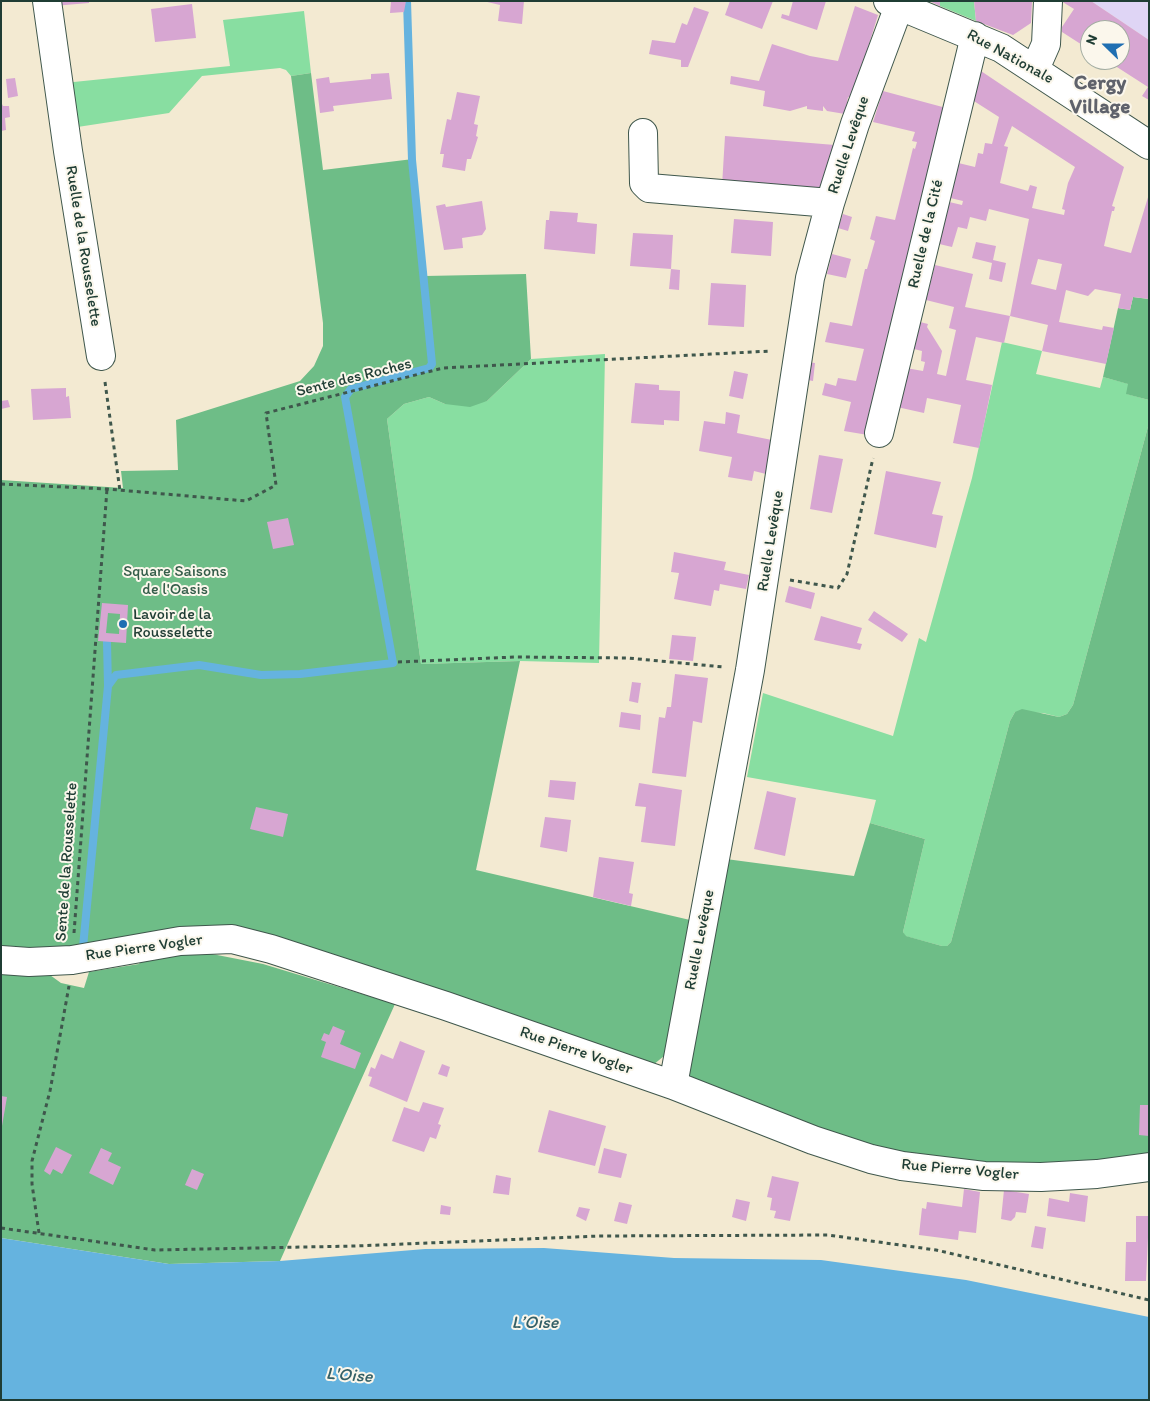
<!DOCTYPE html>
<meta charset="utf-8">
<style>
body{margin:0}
#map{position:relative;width:1150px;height:1401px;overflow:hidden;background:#f3ead2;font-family:Itim,sans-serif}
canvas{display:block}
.frame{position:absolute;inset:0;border:2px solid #1f3d34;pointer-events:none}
.north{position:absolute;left:1080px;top:20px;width:50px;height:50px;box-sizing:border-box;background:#fbf7ec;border:1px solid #a3ada2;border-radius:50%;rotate:292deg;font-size:14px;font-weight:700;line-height:20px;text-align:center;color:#1f3d34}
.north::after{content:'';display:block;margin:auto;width:18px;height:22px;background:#1f6fb2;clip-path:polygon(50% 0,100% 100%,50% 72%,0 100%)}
</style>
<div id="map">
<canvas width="1150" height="1401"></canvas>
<div class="frame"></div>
<div class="north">N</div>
</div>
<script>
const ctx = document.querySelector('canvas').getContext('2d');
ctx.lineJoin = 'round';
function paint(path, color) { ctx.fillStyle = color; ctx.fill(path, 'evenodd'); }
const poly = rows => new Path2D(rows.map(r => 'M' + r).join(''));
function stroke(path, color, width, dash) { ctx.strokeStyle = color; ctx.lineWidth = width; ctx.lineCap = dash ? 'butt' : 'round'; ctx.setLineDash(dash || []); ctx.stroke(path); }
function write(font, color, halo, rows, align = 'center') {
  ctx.font = font + ' Itim,sans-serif'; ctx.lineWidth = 4; ctx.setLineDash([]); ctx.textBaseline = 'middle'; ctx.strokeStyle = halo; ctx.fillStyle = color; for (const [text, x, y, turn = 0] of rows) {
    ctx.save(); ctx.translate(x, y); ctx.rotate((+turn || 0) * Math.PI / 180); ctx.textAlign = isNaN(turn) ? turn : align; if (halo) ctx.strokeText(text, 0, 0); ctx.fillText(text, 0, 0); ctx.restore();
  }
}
paint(poly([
 [1091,1,1149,1,1149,40]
]), '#dfd5f5');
paint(poly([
 [940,1,974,1,976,21,940,6],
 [304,11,311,73,291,76,286,70,280,68,202,76,169,113,71,128,64,83,230,66,223,20],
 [1002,342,1042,351,1036,374,1100,388,1103,377,1129,384,1127,394,1149,400,1149,423,1073,705,1067,714,1059,717,1043,713,1015,712,1010,721,951,942,947,946,942,946,905,936,903,932,925,839,870,823,876,800,747,777,763,693,893,736,919,638,926,642,972,478],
 [605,354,599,663,520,661,421,664,387,419,404,404,429,397,445,404,487,401,531,359]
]), '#88dea1');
paint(poly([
 [311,73,323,170,413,159,425,276,526,274,531,359,487,401,470,407,445,404,429,397,404,404,387,419,421,664,520,661,476,870,690,920,664,1056,653,1065,331,957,114,944,1,951,1,480,123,488,121,471,178,470,176,420,300,381,314,366,323,346,323,323,291,76],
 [1133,297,1149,299,1149,400,1126,394,1128,384,1103,377,1118,308,1130,310],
 [1149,423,1149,1156,1114,1161,976,1163,887,1155,686,1079,726,859,854,876,870,823,925,839,903,932,906,936,942,946,947,946,951,942,1010,721,1015,712,1022,709,1059,717,1067,714,1073,705],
 [178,953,212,954,263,964,395,1004,280,1261,169,1264,1,1238,1,971,43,970,61,983,84,988,89,972,139,964,142,958]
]), '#6ebd87');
paint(poly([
 [1,1238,169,1264,280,1261,425,1249,544,1248,674,1258,821,1260,966,1280,1149,1317,1149,1400,1,1400]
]), '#65b3df');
stroke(poly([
 [107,642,108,686],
 [83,947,108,686,116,675,199,665,261,675,300,674,393,663,345,397,351,389,429,368,432,364,412,160,407,1]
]), '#65b3df', 8);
paint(poly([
 [52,1,89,1,89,3,53,6],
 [391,1,406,1,404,12,390,13],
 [483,1,524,1,522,24,498,21,500,5],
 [730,1,773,1,762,29,725,15],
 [793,1,826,1,817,30,781,18,782,14,789,16],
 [929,1,940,1,940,6],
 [974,1,1032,1,1031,23,1013,35,976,21],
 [1061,1,1091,1,1149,40,1149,100,1142,96,1148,87,1106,60,1120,60,1120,30,1090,30,1090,50,1062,32,1062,27,1074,9],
 [192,4,196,38,155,42,151,9],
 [855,6,878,15,852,99,848,97,845,114,827,111,823,106,823,111,807,109,807,106,790,111,763,106,765,91,730,84,731,76,759,81,772,44,810,56,838,61],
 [694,7,709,12,688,67,681,67,681,60,649,54,652,40,675,43,682,23,687,25],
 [975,67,1124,167,1112,206,1115,207,1114,211,1112,211,1104,246,1131,253,1149,194,1149,299,1133,297,1130,310,1118,308,1121,294,1095,289,1088,296,1066,290,1059,322,1102,330,1103,326,1114,328,1106,364,1042,351,1048,325,1010,316,1029,219,989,209,986,221,970,217,967,229,958,227,952,247,935,243,945,201,962,205,963,201,946,197,950,161,975,167,978,153,983,154,985,143,992,144,999,117,966,96],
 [1012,126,1075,167,1068,183,1062,209,1065,210,1064,215,1032,208,1037,187,1030,185,1028,191,1000,183,1008,147,1004,146],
 [1038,259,1062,264,1056,290,1031,284],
 [389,73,392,99,333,106,334,111,320,113,316,79,329,77,330,83,371,79,371,74],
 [15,78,18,96,8,98,6,79],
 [883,91,950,109,868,435,844,431,851,402,822,395,825,383,836,386,838,378,856,381,864,349,825,342,830,322,852,326,865,269,867,269,875,241,870,239,876,216,895,220,913,148,915,149,917,142,912,141,915,132,873,122],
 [457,92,480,96,474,124,478,125,476,136,478,137,471,159,467,159,465,171,442,167,444,154,440,154,447,119,451,120],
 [1,102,3,106,9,106,10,117,5,118,6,130,1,131],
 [725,136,835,145,822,193,722,186],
 [482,201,486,229,482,235,462,238,463,248,444,250,436,206,445,204,446,207],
 [550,211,578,213,577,222,597,224,595,254,544,249,546,220,549,220],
 [843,214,852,217,848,231,838,228],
 [734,219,773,222,771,256,731,253],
 [633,233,673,235,671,269,630,266],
 [976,242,996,246,993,260,1006,263,1002,282,989,279,992,263,972,258],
 [832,254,851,259,846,278,827,274],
 [935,265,973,274,965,307,1010,316,1004,343,976,337,966,380,992,385,979,448,953,443,961,405,927,398,924,413,897,407,906,368,923,371,925,362,921,361,922,351,910,348,916,321,928,324,927,327,942,351,937,374,946,376,956,330,949,328,954,307,926,300],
 [671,269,680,270,679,290,669,289],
 [711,283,746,285,744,327,708,325],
 [806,362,815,363,813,381,803,379],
 [734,371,748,374,743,399,729,396],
 [635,383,659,385,659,390,680,391,679,421,664,420,664,425,631,423],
 [66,388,66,397,69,396,71,418,33,420,31,389],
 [8,400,10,407,1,409,1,401],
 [726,412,740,415,737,433,772,440,766,474,754,471,752,481,728,477,732,457,699,451,704,421,725,424],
 [819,455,843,459,832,513,810,509],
 [886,471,941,482,932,514,943,516,936,548,874,534],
 [288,518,294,545,273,549,267,522],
 [674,552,726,562,724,570,749,575,746,589,720,584,719,591,714,590,711,606,674,599,679,573,671,572],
 [789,586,815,593,811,609,785,602],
 [102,603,128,605,126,643,98,641],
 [108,613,120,614,119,634,106,633],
 [874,611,908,634,902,642,868,620],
 [821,616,862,628,857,643,862,644,860,650,814,640],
 [672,635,696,637,693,661,669,659],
 [675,674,708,678,702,723,693,721,686,777,652,773,659,717,665,718,667,707,671,707],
 [632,682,641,683,638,703,629,701],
 [621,712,641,715,640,730,619,727],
 [550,780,576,782,574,800,548,797],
 [639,783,682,790,675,846,641,842,646,807,635,806],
 [767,791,796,798,785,856,754,849],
 [256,807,288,814,283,837,250,829],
 [545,817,571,820,567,852,540,847],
 [599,857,634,862,629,893,633,894,631,906,593,897],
 [333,1026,345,1031,340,1044,361,1053,355,1069,321,1057,326,1042,321,1040,324,1033,329,1035],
 [400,1041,425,1051,407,1102,369,1086,372,1077,368,1076,371,1067,375,1069,381,1054,393,1059],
 [442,1064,450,1067,447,1077,438,1074],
 [1,1096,7,1097,2,1126,1,1126],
 [423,1102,444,1108,438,1124,441,1125,436,1139,430,1137,424,1152,392,1141,404,1107,419,1112],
 [1140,1105,1149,1105,1149,1136,1139,1135],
 [549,1110,606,1126,595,1166,538,1152],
 [56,1147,72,1155,62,1174,53,1169,50,1175,44,1171],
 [101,1148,112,1153,108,1161,121,1167,113,1185,89,1173],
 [604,1148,627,1154,621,1178,598,1173],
 [192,1169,204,1174,197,1190,185,1185],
 [496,1175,511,1178,509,1195,493,1193],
 [772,1176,799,1182,790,1221,774,1218,776,1211,770,1210,772,1198,767,1197],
 [964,1189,980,1192,976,1233,959,1231,958,1240,919,1235,922,1208,926,1209,927,1202,962,1207],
 [1004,1190,1029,1194,1026,1213,1016,1212,1015,1217,1011,1221,1001,1219],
 [1070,1193,1088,1196,1085,1222,1047,1216,1049,1198,1069,1202],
 [736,1199,750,1202,746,1221,732,1217],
 [619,1202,632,1205,627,1224,614,1221],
 [441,1205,451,1207,450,1215,440,1214],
 [579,1207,590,1209,586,1221,576,1216],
 [1136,1216,1149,1216,1146,1281,1125,1281,1126,1242,1136,1242],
 [1035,1226,1046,1228,1043,1249,1031,1247]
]), '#d7a6d2');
const minor = poly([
 [47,1,68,151,101,356],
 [888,1,1001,48,1149,145],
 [1035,69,1046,44,1048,1],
 [643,133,644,183,649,188,830,203],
 [879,433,975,36],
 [1,960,29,962,72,960,180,941,232,939,271,949,446,1006,673,1085,813,1140,871,1159,902,1166,984,1176,1041,1177,1097,1174,1149,1167],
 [673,1085,750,670,810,278,830,203,855,124,899,6]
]);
stroke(minor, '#3f574c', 30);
stroke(poly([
 [105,382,120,491],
 [1,484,107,489,246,501,276,485,266,413,443,368,771,351],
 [790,580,838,588,847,574,873,458],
 [398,662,516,657,628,658,724,667],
 [74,933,107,489],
 [1,1228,155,1250,355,1246,599,1236,828,1235,936,1250,1149,1300],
 [39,1233,32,1184,32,1161,50,1091,69,986]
]), '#3f574c', 3, [4, 4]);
stroke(minor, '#fff', 28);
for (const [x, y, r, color] of [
 [123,624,5,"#1f6fb2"]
]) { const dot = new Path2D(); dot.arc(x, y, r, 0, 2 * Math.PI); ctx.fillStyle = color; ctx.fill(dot); stroke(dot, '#fbf7ec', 2); }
write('16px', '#1f3d34', '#fbf7ec', [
 ["Rue Nationale",1010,57,29],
 ["Ruelle Levêque",849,145,-72],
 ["Ruelle de la Cité",926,234,-77],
 ["Ruelle de la Rousselette",83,246,81],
 ["Sente des Roches",354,378,-14],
 ["Ruelle Levêque",771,541,-81],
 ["Sente de la Rousselette",67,862,-86],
 ["Ruelle Levêque",700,940,-79],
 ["Rue Pierre Vogler",144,948,-8],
 ["Rue Pierre Vogler",576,1051,19],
 ["Rue Pierre Vogler",960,1170,5]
]);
write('16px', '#345d4a', '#fbf7ec', [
 ["Square Saisons",175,572],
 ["de l'Oasis",175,590]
]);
write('16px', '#1f3d34', '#fbf7ec', [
 ["Lavoir de la",133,615],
 ["Rousselette",133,633]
], 'left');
write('italic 18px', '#346067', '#fbf7ec', [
 ["L’Oise",535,1323],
 ["L'Oise",349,1376,4]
]);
write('bold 21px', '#5f626b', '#fbf7ec', [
 ["Cergy",1100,84],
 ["Village",1100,108]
]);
</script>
